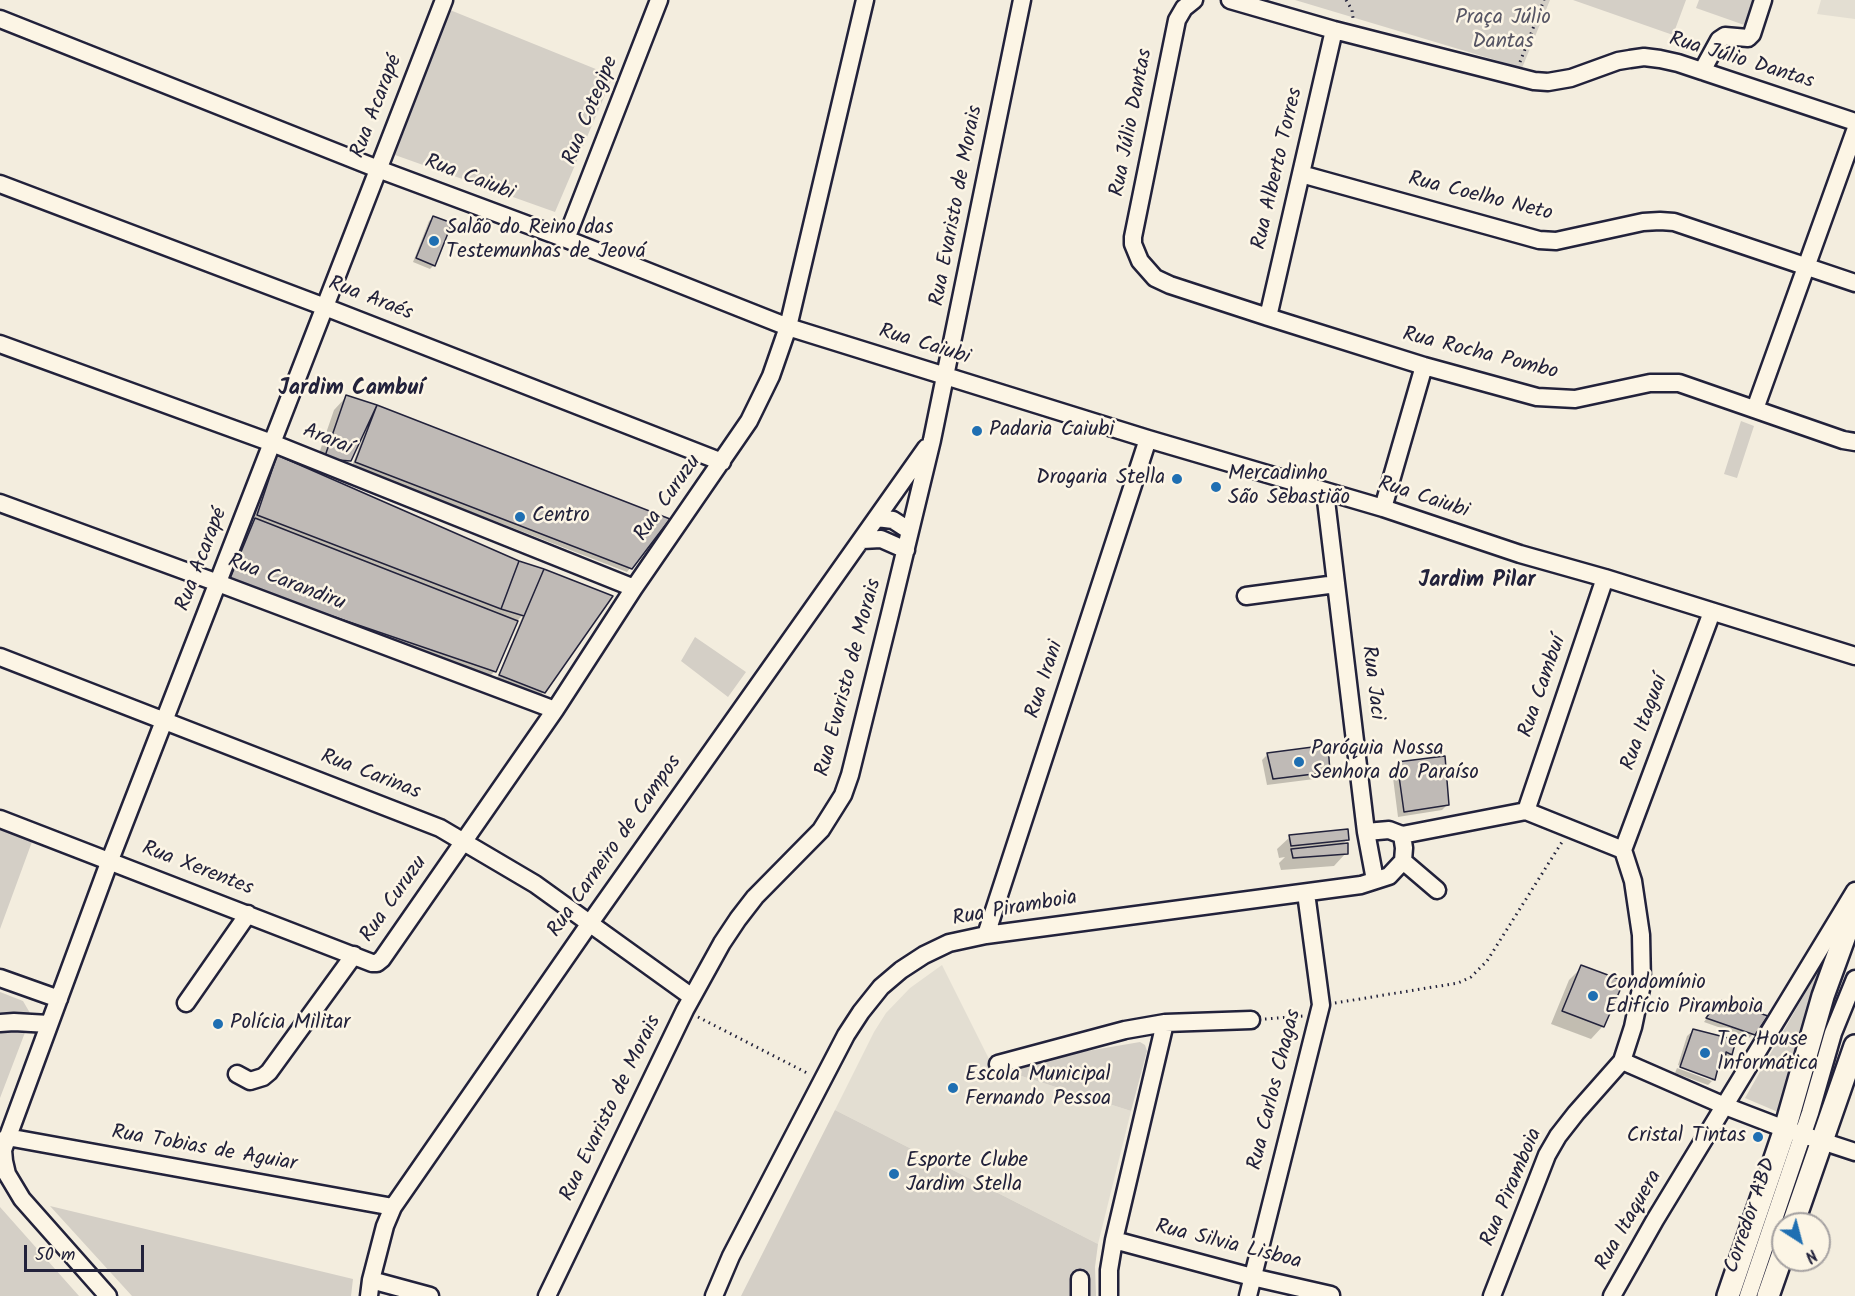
<!DOCTYPE html>
<meta charset="utf-8">
<style>
body{margin:0}
#map{position:relative;width:1855px;height:1296px;overflow:hidden;background:#f3edde;font-family:Kalam,sans-serif}
canvas{display:block}
.north{position:absolute;left:1771px;top:1212px;width:60px;height:60px;box-sizing:border-box;background:#fcf5e5;border:2px solid #a5a1a1;border-radius:50%;rotate:144deg;font-size:16px;font-weight:700;line-height:24px;text-align:center;color:#22223b}
.north::after{content:'';display:block;margin:auto;width:21px;height:27px;background:#1f6fb2;clip-path:polygon(50% 0,100% 100%,50% 72%,0 100%)}
.scale{position:absolute;left:24px;top:1245px;width:120px;height:27px;box-sizing:border-box;border:3px solid #22223b;border-top:0;padding-left:8px;font-size:18px;line-height:21px;white-space:nowrap;color:#22223b;-webkit-text-stroke:4px #fcf5e5;paint-order:stroke}
</style>
<div id="map">
<canvas width="1855" height="1296"></canvas>
<div class="north">N</div>
<div class="scale">50 m</div>
</div>
<script>
const ctx = document.querySelector('canvas').getContext('2d');
ctx.lineJoin = 'round';
function paint(path, color) { ctx.fillStyle = color; ctx.fill(path, 'evenodd'); }
const poly = rows => new Path2D(rows.map(r => 'M' + r).join(''));
function stroke(path, color, width, dash) { ctx.strokeStyle = color; ctx.lineWidth = width; ctx.lineCap = dash ? 'butt' : 'round'; ctx.setLineDash(dash || []); ctx.stroke(path); }
function write(font, color, halo, rows, align = 'center') {
  ctx.font = font + ' Kalam,sans-serif'; ctx.lineWidth = 5; ctx.setLineDash([]); ctx.textBaseline = 'middle'; ctx.strokeStyle = halo; ctx.fillStyle = color; for (const [text, x, y, turn = 0] of rows) {
    ctx.save(); ctx.translate(x, y); ctx.rotate((+turn || 0) * Math.PI / 180); ctx.textAlign = isNaN(turn) ? turn : align; if (halo) ctx.strokeText(text, 0, 0); ctx.fillText(text, 0, 0); ctx.restore();
  }
}
paint(poly([
 [1821,0,1855,0,1855,19,1817,14],
 [942,965,993,1067,1131,1111,1098,1244,835,1110,874,1032,886,1013,910,988]
]), '#e3ded2');
paint(poly([
 [1295,0,1550,0,1522,68],
 [1573,0,1686,0,1673,35],
 [1699,0,1758,0,1750,27,1696,8],
 [450,10,613,76,555,212,395,155],
 [1741,421,1754,426,1737,478,1724,474],
 [695,637,746,672,728,697,681,661],
 [0,826,33,839,0,929],
 [1819,969,1778,1112,1745,1098],
 [0,992,23,1001,30,1013,29,1022,0,1098],
 [1140,1042,1145,1045,1147,1051,1131,1111,993,1067],
 [835,1110,1098,1244,1095,1267,1096,1296,741,1296],
 [50,1206,353,1279,351,1296,132,1296],
 [0,1207,79,1296,0,1296]
]), '#d4cfc6');
paint(poly([
 [433,218,434,265,430,269,413,262,429,221],
 [346,397,376,406,668,520,627,572,352,466,364,434,362,433,350,460,337,473,313,471,334,410],
 [277,457,519,562,544,570,544,692,540,696,497,678,523,615,516,622,495,671,491,675,226,584,251,524,255,520,254,519,273,461],
 [1268,754,1328,771,1322,778,1267,785,1262,760],
 [1398,764,1448,804,1442,810,1398,817,1392,770],
 [1290,837,1347,840,1341,845,1346,853,1334,866,1281,870,1279,863,1285,857,1279,858,1277,849],
 [1582,967,1603,1026,1591,1039,1551,1024,1569,980],
 [1716,1005,1753,1034,1749,1038,1704,1022],
 [1694,1030,1731,1054,1725,1060,1723,1066,1717,1072,1716,1071,1714,1079,1708,1085,1675,1073,1677,1068,1712,1081,1712,1077,1678,1065,1687,1036]
]), '#0003');
const building = poly([
 [433,216,452,223,435,266,416,258,433,216],
 [346,395,377,405,351,461,324,459,346,395],
 [377,405,670,519,632,569,355,462,377,405],
 [277,455,519,561,501,609,257,515,277,455],
 [255,518,518,621,496,672,229,581,255,518],
 [519,561,544,569,524,616,501,609,519,561],
 [544,569,613,596,545,693,499,675,544,569],
 [1328,745,1330,772,1273,779,1267,753,1328,745],
 [1445,756,1449,805,1404,812,1397,762,1445,756],
 [1348,829,1349,840,1291,846,1289,835,1348,829],
 [1348,843,1348,854,1293,858,1291,849,1348,843],
 [1581,965,1624,981,1604,1027,1562,1011,1581,965],
 [1720,1000,1768,1016,1755,1035,1706,1018,1720,1000],
 [1693,1029,1736,1040,1732,1055,1726,1052,1725,1067,1719,1064,1715,1080,1680,1067,1693,1029]
]);
paint(building, '#bfbab6');
stroke(building, '#22223b', 1.5);
const minor = poly([
 [1194,0,1184,8,1177,20,1133,237,1133,244,1140,261,1155,278,1170,285,1268,317,1424,366,1537,397,1575,399,1650,383,1679,383,1843,440,1855,442],
 [1230,0,1334,30,1534,81,1548,82,1571,78,1618,61,1630,59,1644,57,1660,59,1678,63,1855,122],
 [0,19,378,169,566,239,788,327,1148,439,1383,508,1520,554,1605,578,1855,656],
 [1702,71,1719,40,1725,36,1748,38,1752,34,1763,0],
 [1301,174,1539,240,1556,241,1643,222,1660,221,1674,222,1855,283],
 [0,184,325,307,722,462],
 [566,239,659,0],
 [1268,317,1334,30],
 [0,344,272,443,634,588],
 [1755,409,1855,131],
 [1325,492,1366,832,1375,880],
 [0,503,218,583,555,710],
 [1383,508,1424,366],
 [877,518,893,520,910,531],
 [862,540,881,539,906,550],
 [1246,596,1336,584],
 [0,657,440,828,535,884,692,997],
 [1526,811,1605,578],
 [0,819,372,963,377,963,382,959,555,710,634,588,749,421,771,376,788,327,865,0],
 [1366,832,1389,830,1402,835,1526,811,1623,850,1633,881,1641,935,1642,984,1633,1027,1622,1061,1576,1113,1558,1136,1547,1155,1492,1296],
 [1623,850,1712,612],
 [1403,861,1437,890],
 [986,935,1148,439],
 [0,978,59,999],
 [186,1003,248,914],
 [0,1023,14,1022,49,1024],
 [1622,1061,1725,1106,1785,1129,1855,1152],
 [998,1064,1125,1030,1165,1023,1251,1020],
 [237,1074,250,1081,263,1077,269,1072,354,955],
 [7,1137,393,1207],
 [1114,1240,1252,1277,1331,1295],
 [371,1280,430,1296],
 [108,1296,22,1199,7,1174,4,1161,3,1150,110,860,444,0],
 [369,1296,371,1280,385,1226,393,1207,590,923,926,448],
 [547,1296,685,1010,722,943,738,919,755,897,821,830,843,795,850,775,890,614,932,440,1022,0],
 [714,1296,731,1256,846,1035,861,1012,881,987,901,970,924,955,949,943,986,935,1361,885,1389,876,1403,861,1404,848,1402,835],
 [1080,1296,1080,1279],
 [1109,1296,1109,1270,1114,1240,1165,1023],
 [1248,1296,1321,1005,1306,893],
 [1612,1296,1655,1220,1855,891],
 [1748,1296,1810,1113,1833,1033,1855,979]
]);
const major = poly([
 [1793,1224,1855,1046],
 [1728,1296,1785,1129,1823,996,1855,908],
 [1768,1296,1783,1253]
]);
stroke(minor, '#22223b', 21);
stroke(major, '#22223b', 26);
stroke(poly([
 [1346,0,1352,10,1353,18],
 [1520,62,1544,0],
 [1335,1003,1458,983,1471,977,1487,961,1562,842],
 [698,1017,809,1074],
 [1265,1019,1303,1016]
]), '#22223b', 3, [1.5, 4.5]);
stroke(minor, '#fcf5e5', 16);
stroke(major, '#fcf5e5', 21);
for (const [x, y, r, color] of [
 [434,241,6,"#1f6fb2"],
 [977,431,6,"#1f6fb2"],
 [1177,479,6,"#1f6fb2"],
 [1216,487,6,"#1f6fb2"],
 [520,517,6,"#1f6fb2"],
 [1299,762,6,"#1f6fb2"],
 [1593,996,6,"#1f6fb2"],
 [218,1024,6,"#1f6fb2"],
 [1705,1053,6,"#1f6fb2"],
 [953,1088,6,"#1f6fb2"],
 [1758,1137,6,"#1f6fb2"],
 [894,1174,6,"#1f6fb2"]
]) { const dot = new Path2D(); dot.arc(x, y, r, 0, 2 * Math.PI); ctx.fillStyle = color; ctx.fill(dot); stroke(dot, '#fcf5e5', 2); }
write('21px', '#575665', '#fcf5e5', [
 ["Praça Júlio",1503,19],
 ["Dantas",1503,43]
]);
write('21px', '#22223b', '#fcf5e5', [
 ["Rua Júlio Dantas",1741,62,17],
 ["Rua Acarapé",378,107,-69],
 ["Rua Cotegipe",592,111,-68],
 ["Rua Júlio Dantas",1133,123,-79],
 ["Rua Alberto Torres",1279,169,-77],
 ["Rua Caiubi",469,179,21],
 ["Rua Coelho Neto",1480,198,14],
 ["Rua Evaristo de Morais",958,206,-79],
 ["Rua Araés",370,300,21],
 ["Rua Caiubi",924,346,17],
 ["Rua Rocha Pombo",1480,355,14],
 ["Araraí",327,441,22],
 ["Rua Curuzu",669,499,-55],
 ["Rua Caiubi",1423,499,18],
 ["Rua Acarapé",203,560,-69],
 ["Rua Carandiru",286,584,21],
 ["Rua Evaristo de Morais",850,678,-75],
 ["Rua Irani",1046,680,-72],
 ["Rua Jaci",1371,683,83],
 ["Rua Cambuí",1544,687,-71],
 ["Rua Itaguaí",1646,723,-70],
 ["Rua Carinas",370,776,21],
 ["Rua Carneiro de Campos",616,847,-55],
 ["Rua Xerentes",197,870,21],
 ["Rua Curuzu",395,900,-55],
 ["Rua Piramboia",1015,910,-10],
 ["Rua Carlos Chagas",1276,1090,-76],
 ["Rua Evaristo de Morais",612,1109,-64],
 ["Rua Tobias de Aguiar",204,1150,10],
 ["Rua Piramboia",1513,1188,-67],
 ["Corredor ABD",1752,1216,-71],
 ["Rua Itaquera",1630,1221,-60],
 ["Rua Silvia Lisboa",1228,1246,14]
]);
write('21px', '#22223b', '#fcf5e5', [
 ["Salão do Reino das",446,229],
 ["Testemunhas de Jeová",446,253],
 ["Padaria Caiubi",989,431],
 ["Mercadinho",1228,475],
 ["São Sebastião",1228,499],
 ["Drogaria Stella",1165,479,"right"],
 ["Centro",532,517],
 ["Paróquia Nossa",1311,750],
 ["Senhora do Paraíso",1311,774],
 ["Condomínio",1605,984],
 ["Edifício Piramboia",1605,1008],
 ["Polícia Militar",230,1024],
 ["Tec House",1717,1041],
 ["Informática",1717,1065],
 ["Escola Municipal",965,1076],
 ["Fernando Pessoa",965,1100],
 ["Cristal Tintas",1746,1137,"right"],
 ["Esporte Clube",906,1162],
 ["Jardim Stella",906,1186]
], 'left');
write('bold 22px', '#22223b', '#fcf5e5', [
 ["Jardim Cambuí",351,390],
 ["Jardim Pilar",1477,582]
]);
</script>
